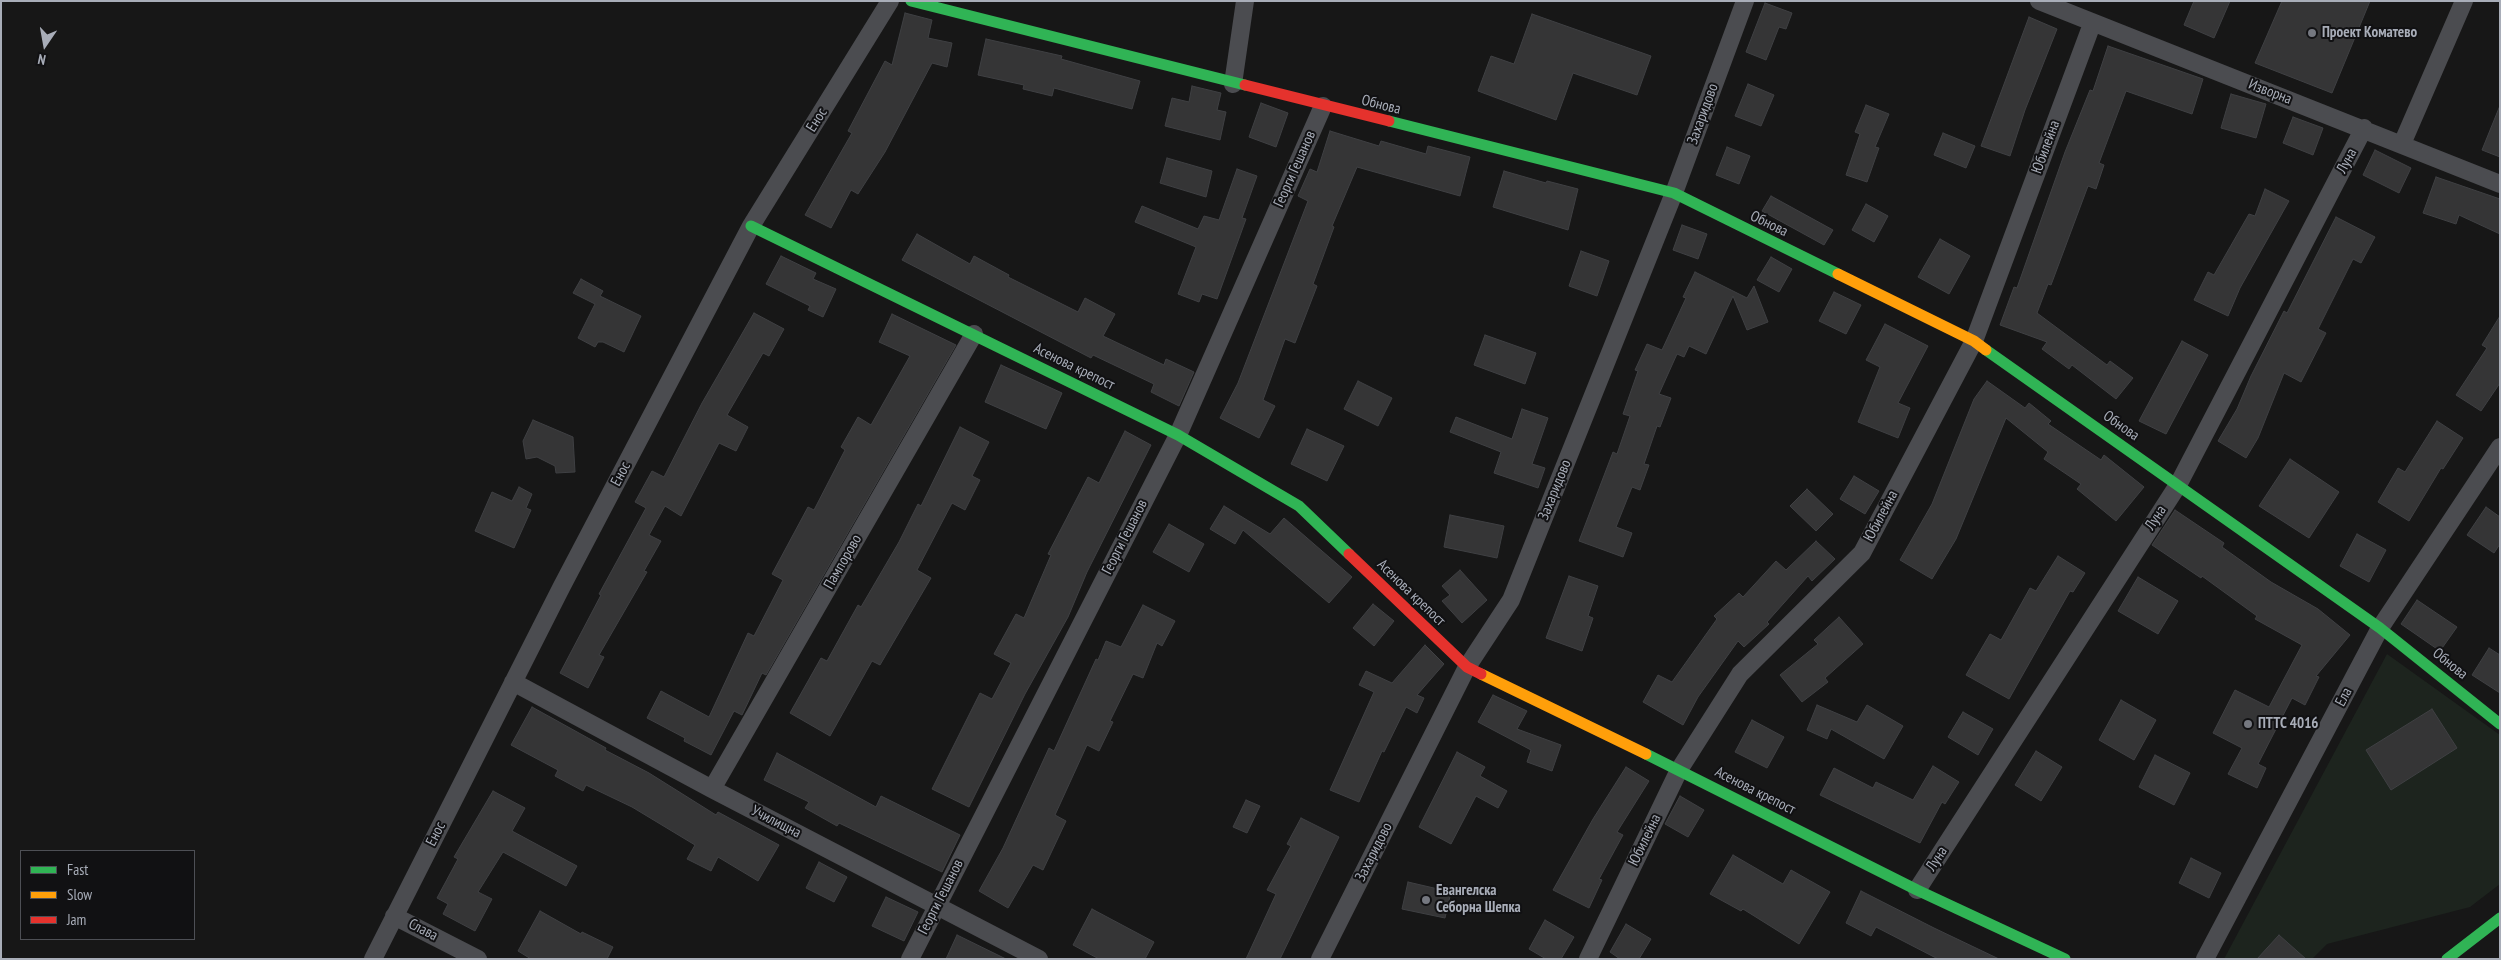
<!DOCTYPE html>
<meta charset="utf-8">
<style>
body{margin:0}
#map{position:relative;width:2501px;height:960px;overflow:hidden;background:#171717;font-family:"PT Sans Narrow",sans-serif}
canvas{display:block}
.frame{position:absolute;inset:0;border:2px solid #a8adb8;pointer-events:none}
.legend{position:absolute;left:20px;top:850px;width:175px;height:90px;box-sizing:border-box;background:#111113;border:1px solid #4d4f55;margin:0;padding:6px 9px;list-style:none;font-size:15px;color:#a8adb8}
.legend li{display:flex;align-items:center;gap:10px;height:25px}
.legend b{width:25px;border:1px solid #4d4f55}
.north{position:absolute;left:20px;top:20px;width:50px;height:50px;-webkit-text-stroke:4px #111113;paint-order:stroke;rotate:192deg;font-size:14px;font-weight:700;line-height:20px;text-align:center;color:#a8adb8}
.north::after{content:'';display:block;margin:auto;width:18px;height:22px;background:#a8adb8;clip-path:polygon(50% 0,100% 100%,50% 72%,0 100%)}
</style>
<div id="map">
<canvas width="2501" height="960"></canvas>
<div class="frame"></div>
<ul class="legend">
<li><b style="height:6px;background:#30b455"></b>Fast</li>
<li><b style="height:6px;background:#ff9f0a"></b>Slow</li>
<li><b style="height:6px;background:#e5322d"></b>Jam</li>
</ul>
<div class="north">N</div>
</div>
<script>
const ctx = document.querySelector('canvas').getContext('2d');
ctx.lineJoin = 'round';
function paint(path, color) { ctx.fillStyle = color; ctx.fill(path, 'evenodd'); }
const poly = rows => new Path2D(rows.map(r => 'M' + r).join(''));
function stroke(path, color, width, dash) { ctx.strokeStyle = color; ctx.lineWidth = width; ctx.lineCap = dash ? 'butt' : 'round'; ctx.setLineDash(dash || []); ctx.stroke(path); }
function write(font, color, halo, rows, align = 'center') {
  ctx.font = font + ' "PT Sans Narrow",sans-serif'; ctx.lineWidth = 4; ctx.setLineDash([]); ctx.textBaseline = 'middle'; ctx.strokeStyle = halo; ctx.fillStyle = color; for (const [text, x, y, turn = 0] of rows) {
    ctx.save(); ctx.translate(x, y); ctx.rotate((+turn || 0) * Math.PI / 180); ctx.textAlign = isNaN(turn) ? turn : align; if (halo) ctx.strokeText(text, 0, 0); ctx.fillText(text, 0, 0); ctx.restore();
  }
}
paint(poly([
 [2387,654,2500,735,2500,884,2470,907,2327,944,2312,959,2224,959]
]), '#1d241e');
const building = poly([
 [2194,1,2230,1,2214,38,2184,25,2194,1],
 [2282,1,2370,1,2332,93,2255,63,2282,1],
 [1765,3,1792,13,1786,29,1779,27,1766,60,1746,52,1765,3],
 [905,13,932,20,928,38,952,43,947,67,932,63,885,152,858,194,851,190,831,228,805,215,852,133,848,131,885,61,892,65,905,13],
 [1532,14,1651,56,1637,95,1573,73,1556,120,1478,91,1491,56,1514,64,1532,14],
 [2029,17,2057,29,2025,110,2010,156,1981,146,2029,17],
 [986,39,1062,56,1061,59,1140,81,1132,109,1054,88,1052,96,1023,89,1024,85,978,75,986,39],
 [2108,46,2203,79,2192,114,2126,91,2099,163,2104,165,2096,189,2088,186,2051,285,2048,284,2037,313,2107,365,2110,361,2133,378,2116,399,2072,365,2069,369,2042,349,2047,342,2000,325,2014,287,2017,288,2065,152,2090,90,2093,91,2108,46],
 [1748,84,1774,95,1761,126,1735,116,1748,84],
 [1192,86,1221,93,1217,110,1226,112,1220,140,1165,126,1172,98,1189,102,1192,86],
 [2231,94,2266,104,2256,138,2221,128,2231,94],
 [1261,103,1288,113,1276,147,1249,137,1261,103],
 [1866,105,1889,114,1875,147,1879,148,1867,182,1846,175,1860,134,1855,132,1866,105],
 [2499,108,2500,108,2500,157,2482,150,2499,108],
 [2293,117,2323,128,2313,155,2283,143,2293,117],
 [1330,131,1379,146,1381,141,1426,154,1428,146,1470,157,1460,196,1357,167,1332,226,1334,227,1313,284,1317,286,1295,343,1285,339,1263,400,1275,406,1259,438,1220,418,1238,383,1308,201,1298,196,1310,169,1317,172,1330,131],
 [1943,133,1975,146,1966,168,1934,155,1943,133],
 [1727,147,1750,156,1739,184,1716,175,1727,147],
 [2375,150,2411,168,2399,193,2363,175,2375,150],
 [1167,158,1212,171,1206,197,1160,183,1167,158],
 [1237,169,1257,176,1242,218,1246,219,1217,299,1202,294,1199,302,1178,294,1196,247,1135,222,1142,206,1198,229,1204,216,1219,220,1237,169],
 [1504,171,1546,183,1547,181,1578,189,1568,230,1493,207,1504,171],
 [2436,177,2500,199,2500,234,2459,215,2456,224,2423,213,2436,177],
 [2265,189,2289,201,2240,288,2228,316,2194,300,2208,272,2214,275,2249,214,2255,216,2265,189],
 [1771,196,1833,230,1824,245,1762,211,1771,196],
 [1866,204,1888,216,1874,242,1852,230,1866,204],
 [2336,217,2375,237,2361,263,2353,259,2318,329,2326,333,2301,382,2284,373,2258,438,2246,458,2218,441,2237,409,2251,376,2284,311,2287,313,2336,217],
 [1682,225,1707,234,1698,259,1673,250,1682,225],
 [917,234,970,264,974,256,1009,275,1008,277,1078,312,1085,298,1115,314,1103,336,1164,365,1166,359,1194,372,1179,406,1151,392,1154,384,1093,355,1091,358,902,260,917,234],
 [1940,239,1970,256,1949,294,1918,277,1940,239],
 [1581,251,1609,261,1597,296,1569,286,1581,251],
 [781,256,816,273,813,279,836,289,823,317,808,310,810,306,766,284,781,256],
 [1771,257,1792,269,1779,292,1757,280,1771,257],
 [1695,272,1747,298,1754,286,1768,322,1747,330,1733,296,1706,354,1689,346,1684,357,1677,354,1659,394,1671,398,1660,427,1657,426,1644,464,1649,465,1640,490,1632,487,1616,527,1632,533,1623,557,1579,541,1613,452,1617,454,1630,416,1623,414,1638,371,1635,370,1647,344,1662,350,1686,298,1683,297,1695,272],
 [581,279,603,291,600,296,641,316,624,352,603,342,598,342,595,347,578,338,595,304,573,293,581,279],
 [1834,292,1861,305,1846,334,1819,321,1834,292],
 [754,313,784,329,769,356,763,353,727,415,748,427,736,451,719,443,681,516,665,506,649,535,661,541,644,571,647,572,599,655,604,657,588,688,560,673,601,595,599,594,646,508,635,502,652,471,664,477,702,403,754,313],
 [892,314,956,345,766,675,762,673,742,715,734,711,711,755,684,741,685,738,647,718,661,691,709,717,748,633,754,636,783,580,772,574,808,507,814,510,845,450,841,447,858,417,871,425,910,356,879,342,892,314],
 [2500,316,2500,383,2481,411,2456,395,2487,348,2482,345,2500,316],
 [1885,324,1928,346,1898,403,1910,408,1898,438,1858,422,1880,367,1866,360,1885,324],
 [1485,335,1536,353,1525,384,1474,365,1485,335],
 [2182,341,2208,355,2166,434,2139,421,2182,341],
 [1001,365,1062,393,1046,429,985,402,1001,365],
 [1358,381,1392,398,1378,426,1344,409,1358,381],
 [1987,381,2025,408,2029,403,2051,421,2048,424,2101,460,2104,455,2144,487,2116,521,2077,489,2081,484,2044,459,2048,452,2006,418,1956,539,1932,579,1900,560,1932,504,1974,399,1987,381],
 [1522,409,1548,418,1532,464,1545,468,1538,488,1494,473,1501,452,1450,432,1456,417,1512,439,1522,409],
 [533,420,573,437,575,472,556,473,555,466,537,457,526,459,523,441,533,420],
 [2437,421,2463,438,2443,469,2441,468,2409,521,2378,502,2398,468,2405,472,2437,421],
 [960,427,989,442,972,476,980,480,965,510,952,503,917,570,931,578,880,665,872,661,830,736,790,713,821,658,827,661,858,605,861,607,899,542,918,504,921,506,960,427],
 [1307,429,1344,446,1327,481,1291,464,1307,429],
 [1125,431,1151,445,1087,572,1068,617,1025,694,969,807,932,789,980,693,992,699,1011,663,994,654,1016,614,1024,618,1051,555,1048,554,1088,477,1099,483,1125,431],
 [2290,459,2339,492,2309,538,2259,506,2290,459],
 [1854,476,1879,491,1865,514,1840,499,1854,476],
 [519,487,532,494,526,508,531,510,514,548,475,531,492,492,512,501,519,487],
 [1807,489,1833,514,1816,531,1790,506,1807,489],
 [1224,506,1270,534,1284,518,1352,577,1329,603,1243,530,1235,544,1210,529,1224,506],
 [2486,507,2500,517,2500,544,2494,553,2467,535,2486,507],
 [2175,510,2224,543,2222,547,2271,582,2318,609,2350,635,2316,676,2319,677,2305,705,2292,698,2258,764,2266,768,2257,788,2228,774,2242,748,2213,733,2235,690,2269,707,2302,645,2255,619,2257,616,2202,576,2201,578,2152,545,2175,510],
 [1450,515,1504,526,1497,558,1444,547,1450,515],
 [1169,524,1204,544,1189,572,1153,552,1169,524],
 [2357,534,2386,550,2369,582,2340,566,2357,534],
 [1816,541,1835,559,1812,581,1808,576,1767,622,1769,624,1744,647,1738,641,1698,697,1683,725,1643,702,1658,675,1672,682,1717,619,1714,616,1739,593,1743,597,1776,561,1786,570,1816,541],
 [2058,556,2085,573,2073,592,2070,591,2009,699,1966,675,1990,634,2001,640,2030,588,2036,591,2058,556],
 [1460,570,1487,600,1462,623,1442,601,1450,595,1442,586,1460,570],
 [1569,576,1598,586,1588,616,1593,618,1582,651,1546,638,1569,576],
 [2138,577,2178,601,2158,634,2118,611,2138,577],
 [2417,600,2457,627,2440,651,2401,624,2417,600],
 [1373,604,1394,621,1374,646,1353,628,1373,604],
 [1143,605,1175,621,1162,646,1157,643,1143,678,1133,674,1110,721,1113,722,1099,751,1087,745,1055,815,1066,821,1043,870,1033,865,1008,908,979,891,1003,848,1049,748,1054,751,1096,659,1098,660,1106,641,1121,647,1143,605],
 [1839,617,1863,644,1825,678,1828,682,1802,702,1780,675,1818,644,1814,640,1839,617],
 [1425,645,1444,664,1417,695,1424,698,1417,713,1406,707,1384,752,1382,751,1359,802,1330,790,1374,692,1359,685,1366,671,1392,683,1425,645],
 [2489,648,2500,655,2500,693,2472,675,2489,648],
 [1493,695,1527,711,1517,729,1561,745,1552,771,1527,762,1531,750,1478,722,1493,695],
 [2121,700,2156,720,2134,760,2099,740,2121,700],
 [1817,705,1857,722,1867,705,1903,726,1884,759,1831,729,1827,739,1807,730,1817,705],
 [532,707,606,748,605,750,649,773,716,815,718,812,779,845,758,881,718,857,711,871,687,859,695,845,632,807,586,785,583,791,555,776,558,770,511,745,532,707],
 [2432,709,2457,748,2391,790,2366,750,2432,709],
 [1963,712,1993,729,1978,755,1948,737,1963,712],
 [1752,720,1784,737,1767,768,1735,752,1752,720],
 [2036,751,2062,767,2041,801,2015,785,2036,751],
 [1457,752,1485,767,1480,776,1507,791,1498,808,1476,796,1451,844,1419,827,1457,752],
 [777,753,876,807,881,796,960,835,942,872,839,823,837,826,805,808,809,802,764,780,777,753],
 [2155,755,2190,773,2174,805,2139,787,2155,755],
 [1933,766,1959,782,1945,804,1942,802,1920,843,1820,795,1834,768,1873,788,1876,782,1913,800,1933,766],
 [1626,767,1649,781,1617,832,1623,835,1599,879,1602,880,1589,908,1553,890,1593,819,1626,767],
 [493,791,525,808,512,831,577,866,566,886,503,852,478,892,492,899,475,931,443,914,448,904,437,898,458,859,454,857,493,791],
 [1680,796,1704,810,1688,837,1665,824,1680,796],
 [1246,800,1260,806,1247,833,1233,827,1246,800],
 [1301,818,1339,837,1280,959,1246,959,1276,894,1267,890,1291,846,1287,844,1301,818],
 [1733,855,1783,884,1791,870,1830,892,1799,944,1743,909,1741,911,1710,894,1733,855],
 [2191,858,2221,873,2209,898,2179,883,2191,858],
 [819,862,847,877,834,902,806,888,819,862],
 [1408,882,1451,892,1445,918,1402,909,1408,882],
 [1861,891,1934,928,1999,959,1938,959,1876,927,1871,936,1846,923,1861,891],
 [886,897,918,912,904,941,872,926,886,897],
 [1092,909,1154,942,1145,959,1099,959,1073,945,1092,909],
 [540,911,581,934,582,932,613,947,607,959,531,959,518,951,540,911],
 [1545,920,1574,937,1561,959,1546,959,1529,949,1545,920],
 [1626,924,1651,939,1639,959,1620,959,1610,952,1626,924],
 [957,935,1006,959,946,959,957,935],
 [2279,935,2306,959,2257,959,2279,935]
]);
paint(building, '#353536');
stroke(building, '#3f4043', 1);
stroke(poly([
 [2039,1,2500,184],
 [1233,84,1245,1],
 [2402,144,2464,1],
 [513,682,712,789,1039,959],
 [712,789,974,334],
 [1917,890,2178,485,2364,128],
 [394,916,478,959],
 [373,959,562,586,751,226,890,1],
 [910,959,1178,435,1323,106],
 [1320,959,1467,667,1511,600,1674,193,1745,1],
 [1588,959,1679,770,1740,674,1862,553,1974,341,2092,24],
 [2205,959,2380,628,2500,447]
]), '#4b4c50', 18);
stroke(poly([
 [911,1,1245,85],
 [1389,121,1674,193,1838,274],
 [751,226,1178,435,1299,506,1349,554],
 [1986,350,2380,628,2500,724],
 [1646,754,1917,890,2065,959],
 [2447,959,2500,918]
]), '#30b455', 11);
stroke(poly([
 [1838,274,1974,341,1986,350],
 [1481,674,1646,754]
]), '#ff9f0a', 11);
stroke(poly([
 [1245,85,1389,121],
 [1349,554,1467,667,1481,674]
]), '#e5322d', 11);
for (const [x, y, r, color] of [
 [2312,33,5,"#757880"],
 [2248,724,5,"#757880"],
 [1426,900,5,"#757880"]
]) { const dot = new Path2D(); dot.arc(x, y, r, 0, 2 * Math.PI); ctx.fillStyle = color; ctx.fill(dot); stroke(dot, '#111113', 2); }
write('bold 15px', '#a8adb8', '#111113', [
 ["Проект Коматево",2322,33],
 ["ПТТС 4016",2258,724],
 ["Евангелска",1436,891],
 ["Себорна Шепка",1436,908]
], 'left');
write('15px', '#a8adb8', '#111113', [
 ["Изворна",2270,92,21],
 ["Обнова",1381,105,14],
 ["Захаридово",1703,114,-70],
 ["Енос",817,120,-58],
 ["Юбилейна",2046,147,-70],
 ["Луна",2347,161,-62],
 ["Георги Гешанов",1295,169,-66],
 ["Обнова",1769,224,26],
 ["Асенова крепост",1074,367,26],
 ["Обнова",2121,426,35],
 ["Енос",621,474,-62],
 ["Захаридово",1555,490,-68],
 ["Юбилейна",1881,516,-62],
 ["Луна",2156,518,-57],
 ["Георги Гешанов",1125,537,-63],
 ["Пампорово",843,562,-60],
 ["Асенова крепост",1411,593,44],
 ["Обнова",2450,664,39],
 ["Ела",2344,697,-62],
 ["Асенова крепост",1755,791,27],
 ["Училищна",776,822,27],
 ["Енос",436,834,-63],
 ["Юбилейна",1645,840,-64],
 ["Захаридово",1374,852,-63],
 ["Луна",1937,859,-57],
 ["Георги Гешанов",941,897,-63],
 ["Слава",423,930,27]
]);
</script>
